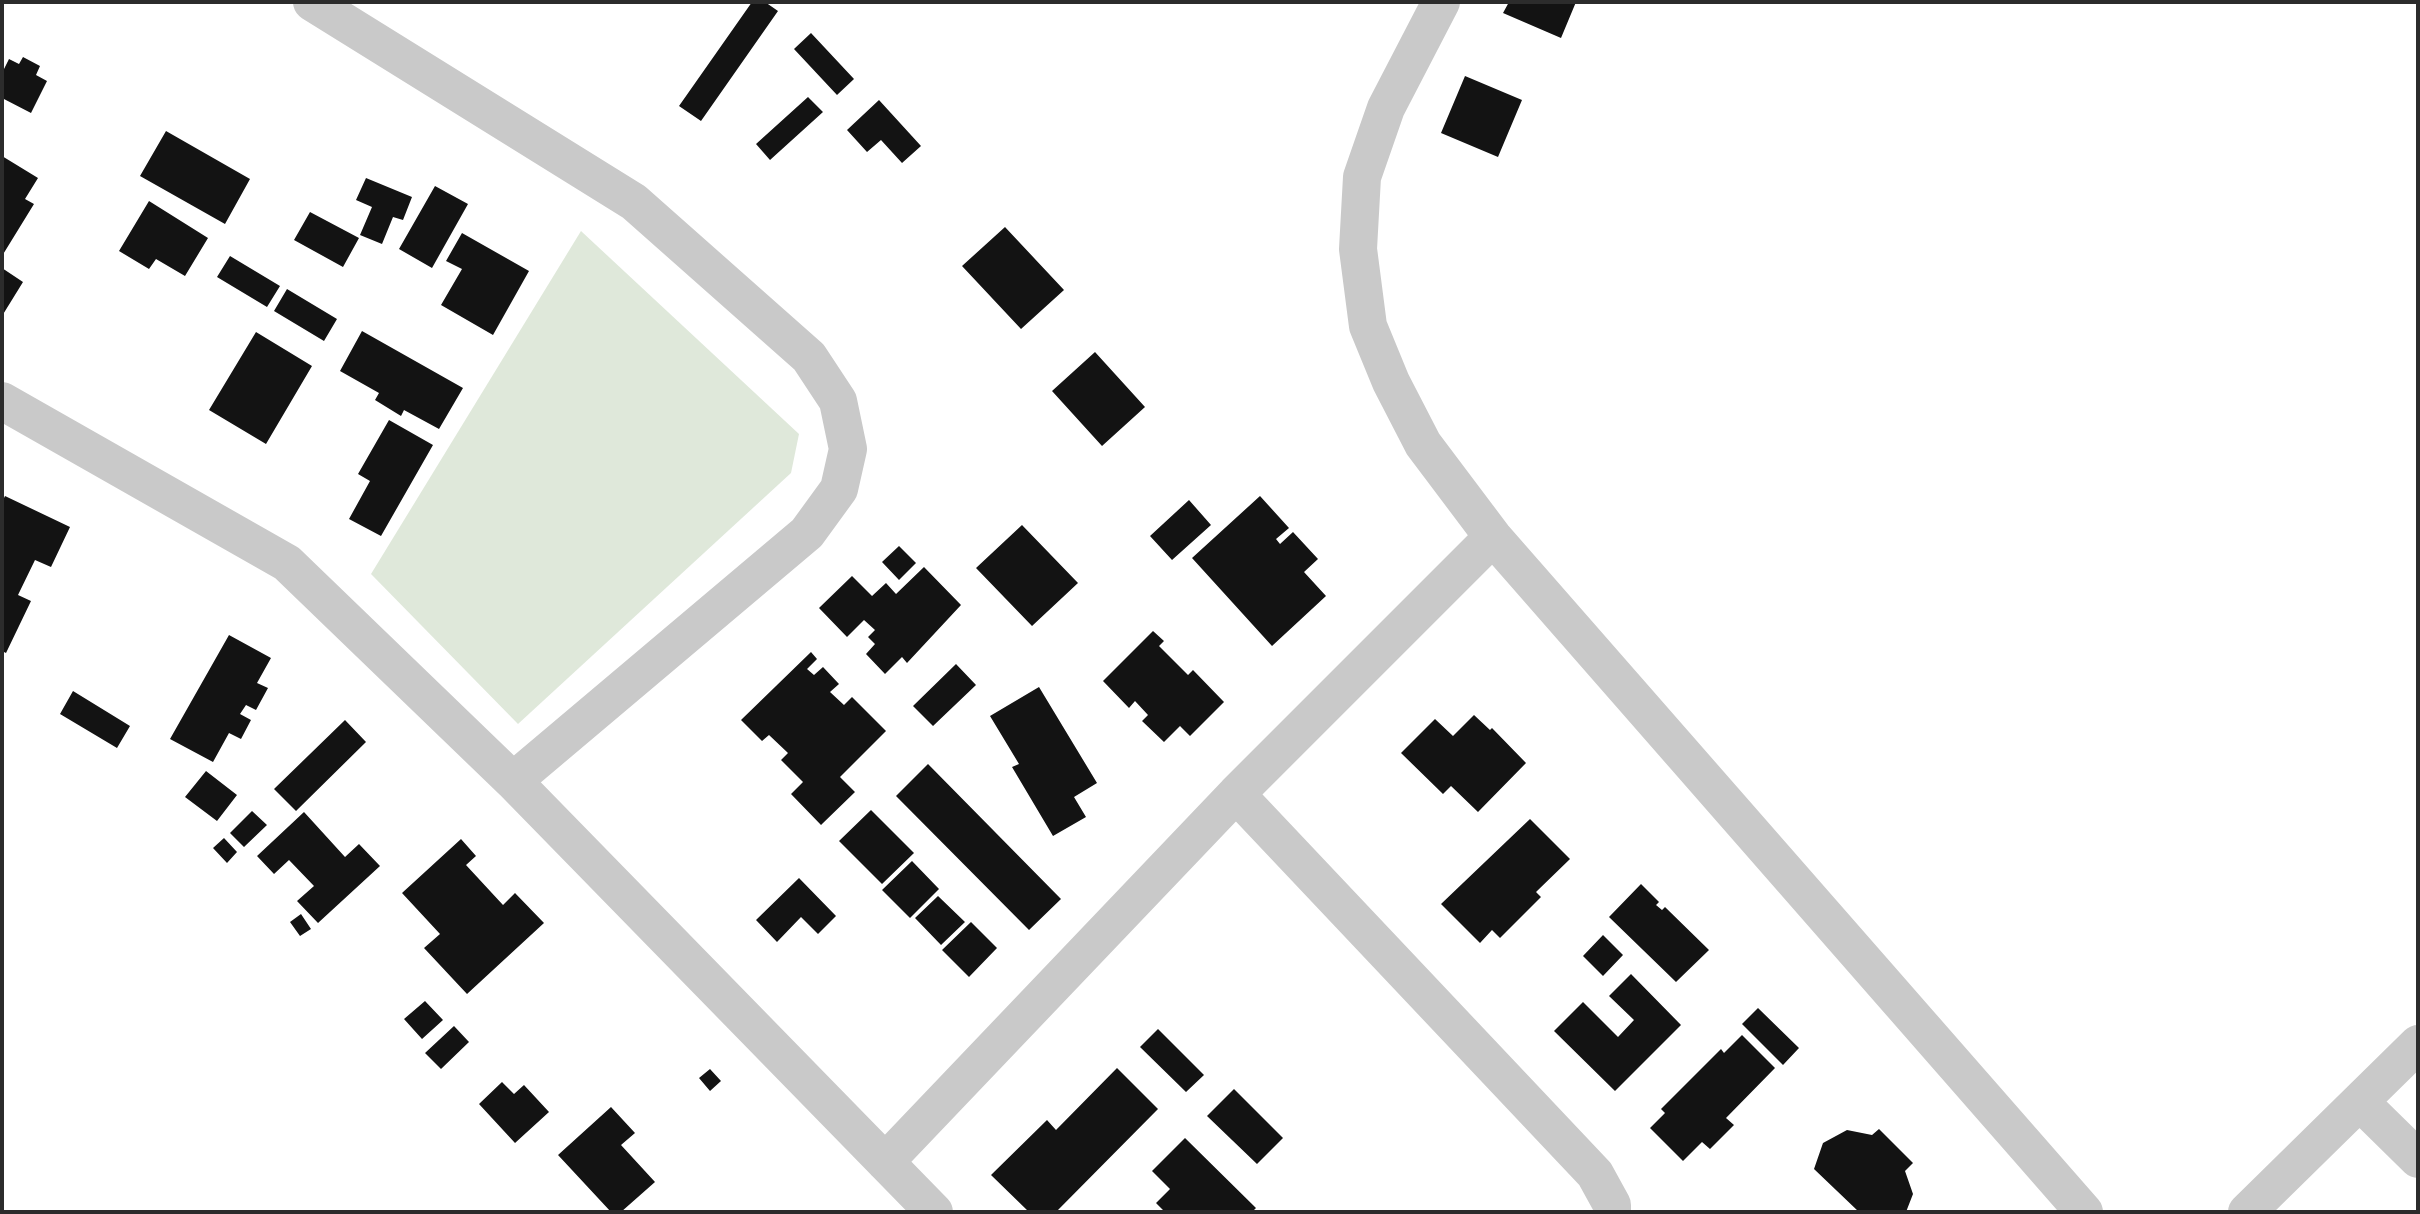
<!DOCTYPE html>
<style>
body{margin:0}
#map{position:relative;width:2420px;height:1214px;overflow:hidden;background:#fff;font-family:Helvetica,sans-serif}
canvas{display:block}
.frame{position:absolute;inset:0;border:4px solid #2c2c2c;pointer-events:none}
</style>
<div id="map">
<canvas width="2420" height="1214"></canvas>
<div class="frame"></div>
</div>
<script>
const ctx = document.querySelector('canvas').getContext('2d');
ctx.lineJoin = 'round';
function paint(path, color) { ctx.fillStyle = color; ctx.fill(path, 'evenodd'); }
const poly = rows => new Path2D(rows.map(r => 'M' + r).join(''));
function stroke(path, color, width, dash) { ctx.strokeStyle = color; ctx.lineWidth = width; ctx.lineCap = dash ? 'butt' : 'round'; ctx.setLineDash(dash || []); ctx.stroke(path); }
paint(poly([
 [581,231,799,434,791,473,518,724,371,574]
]), '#dfe8da');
paint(poly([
 [752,2,765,2,778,11,701,121,679,106],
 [1509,2,1576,2,1561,38,1503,13],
 [811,33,854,79,837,95,794,49],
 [23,57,40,66,36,75,47,81,31,113,2,98,2,73,9,59,19,64],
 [1465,76,1522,100,1498,157,1441,133],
 [808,97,823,112,770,160,756,144],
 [879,100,921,146,902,163,881,140,867,152,847,130],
 [166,131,250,179,225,224,140,176],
 [2,156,38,178,25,199,34,204,2,256],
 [366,178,412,197,403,220,393,217,382,244,360,235,372,207,356,200],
 [435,186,468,204,432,268,399,249],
 [149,201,208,238,185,276,156,259,149,269,119,251],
 [310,212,359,238,343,267,294,240],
 [1005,227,1064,290,1021,329,962,266],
 [462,233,529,271,493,335,441,305,462,269,446,261],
 [230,256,280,286,267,307,217,277],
 [2,268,23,282,2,316],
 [287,289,337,319,324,341,274,311],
 [362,331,463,388,439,429,404,410,401,416,375,400,379,393,340,371],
 [256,332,312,366,266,444,209,410],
 [1095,352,1145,407,1102,446,1052,391],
 [389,420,433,445,381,536,349,519,370,481,358,474],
 [5,496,70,527,51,567,35,560,18,595,31,601,6,653,2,651,2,502],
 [1260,496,1289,528,1276,539,1280,544,1293,532,1318,559,1304,572,1326,596,1272,646,1192,558],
 [1189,500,1211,525,1172,560,1150,536],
 [1022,525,1078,583,1032,626,976,568],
 [899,546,916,563,899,580,882,562],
 [924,567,961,605,907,663,902,657,885,674,866,654,875,644,868,637,875,630,864,620,847,637,819,608,852,576,872,596,886,583,896,594],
 [1153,631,1164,641,1159,646,1188,675,1193,670,1224,702,1190,736,1180,726,1164,742,1142,721,1148,715,1135,701,1129,708,1103,681],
 [229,635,271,658,257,683,268,688,256,710,246,705,240,714,251,720,241,739,229,733,213,762,170,739],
 [811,652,817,659,807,669,814,675,823,667,839,684,830,692,844,705,852,697,886,731,840,777,855,792,821,825,791,794,803,782,781,760,788,753,769,735,762,741,741,720],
 [956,664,976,685,933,726,913,706],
 [1039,687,1097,783,1074,797,1086,817,1053,836,1012,767,1019,764,990,716],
 [73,691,130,726,117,748,60,714],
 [1474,715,1490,730,1492,728,1526,763,1478,812,1451,786,1443,794,1401,753,1435,719,1453,736],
 [345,720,366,742,296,811,274,789],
 [928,764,1061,899,1029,930,896,796],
 [206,771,237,795,217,821,185,797],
 [871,810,914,853,882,884,839,841],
 [252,811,267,825,244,847,230,833],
 [304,812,345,857,359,844,380,866,318,923,297,901,314,886,289,860,274,874,257,856],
 [1530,819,1570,859,1536,892,1541,897,1500,938,1492,930,1480,943,1441,904],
 [224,838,237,852,227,863,213,848],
 [461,839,476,856,466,865,503,905,515,893,544,923,467,994,424,948,440,934,402,893],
 [912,861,939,889,910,918,882,890],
 [799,878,836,916,818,934,801,917,777,942,756,920],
 [1641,884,1659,902,1656,905,1662,910,1665,907,1709,950,1676,982,1609,917],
 [938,896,965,922,941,945,915,918],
 [301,914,311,929,300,936,290,922],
 [971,922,997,948,969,977,942,950],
 [1603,935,1623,955,1603,976,1583,956],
 [1631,974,1681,1025,1615,1091,1554,1031,1583,1002,1618,1037,1634,1020,1609,996],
 [425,1001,443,1020,422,1039,404,1019],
 [1758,1008,1799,1048,1783,1065,1742,1024],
 [454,1026,469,1042,441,1069,425,1053],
 [1158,1029,1204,1075,1186,1092,1140,1047],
 [1742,1035,1775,1068,1726,1118,1734,1125,1710,1149,1702,1142,1683,1161,1650,1128,1665,1113,1661,1109,1721,1049,1724,1053],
 [1117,1068,1158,1109,1056,1212,1029,1212,991,1175,1047,1120,1056,1130],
 [710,1069,721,1081,710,1091,699,1078],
 [502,1082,514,1094,524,1085,549,1112,515,1143,479,1104],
 [1234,1089,1283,1138,1257,1164,1207,1116],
 [611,1107,635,1133,621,1145,655,1182,621,1212,611,1212,558,1155],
 [1879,1129,1913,1163,1905,1171,1913,1194,1906,1212,1859,1212,1814,1169,1823,1143,1847,1130,1872,1135],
 [1185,1138,1256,1208,1252,1212,1165,1212,1156,1203,1170,1189,1152,1171]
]), '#131313');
stroke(poly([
 [312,2,634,202,809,357,838,401,848,449,839,489,807,533,513,781],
 [1441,2,1386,108,1362,177,1358,249,1368,326,1391,382,1423,444,1493,537,2084,1212],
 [2,401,287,563,513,781,934,1212],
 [1236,794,1595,1174,1612,1205,1612,1212],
 [2360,1102,2418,1159],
 [885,1162,1236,794,1493,537],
 [2247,1212,2418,1044]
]), '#c9c9c9', 38);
</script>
